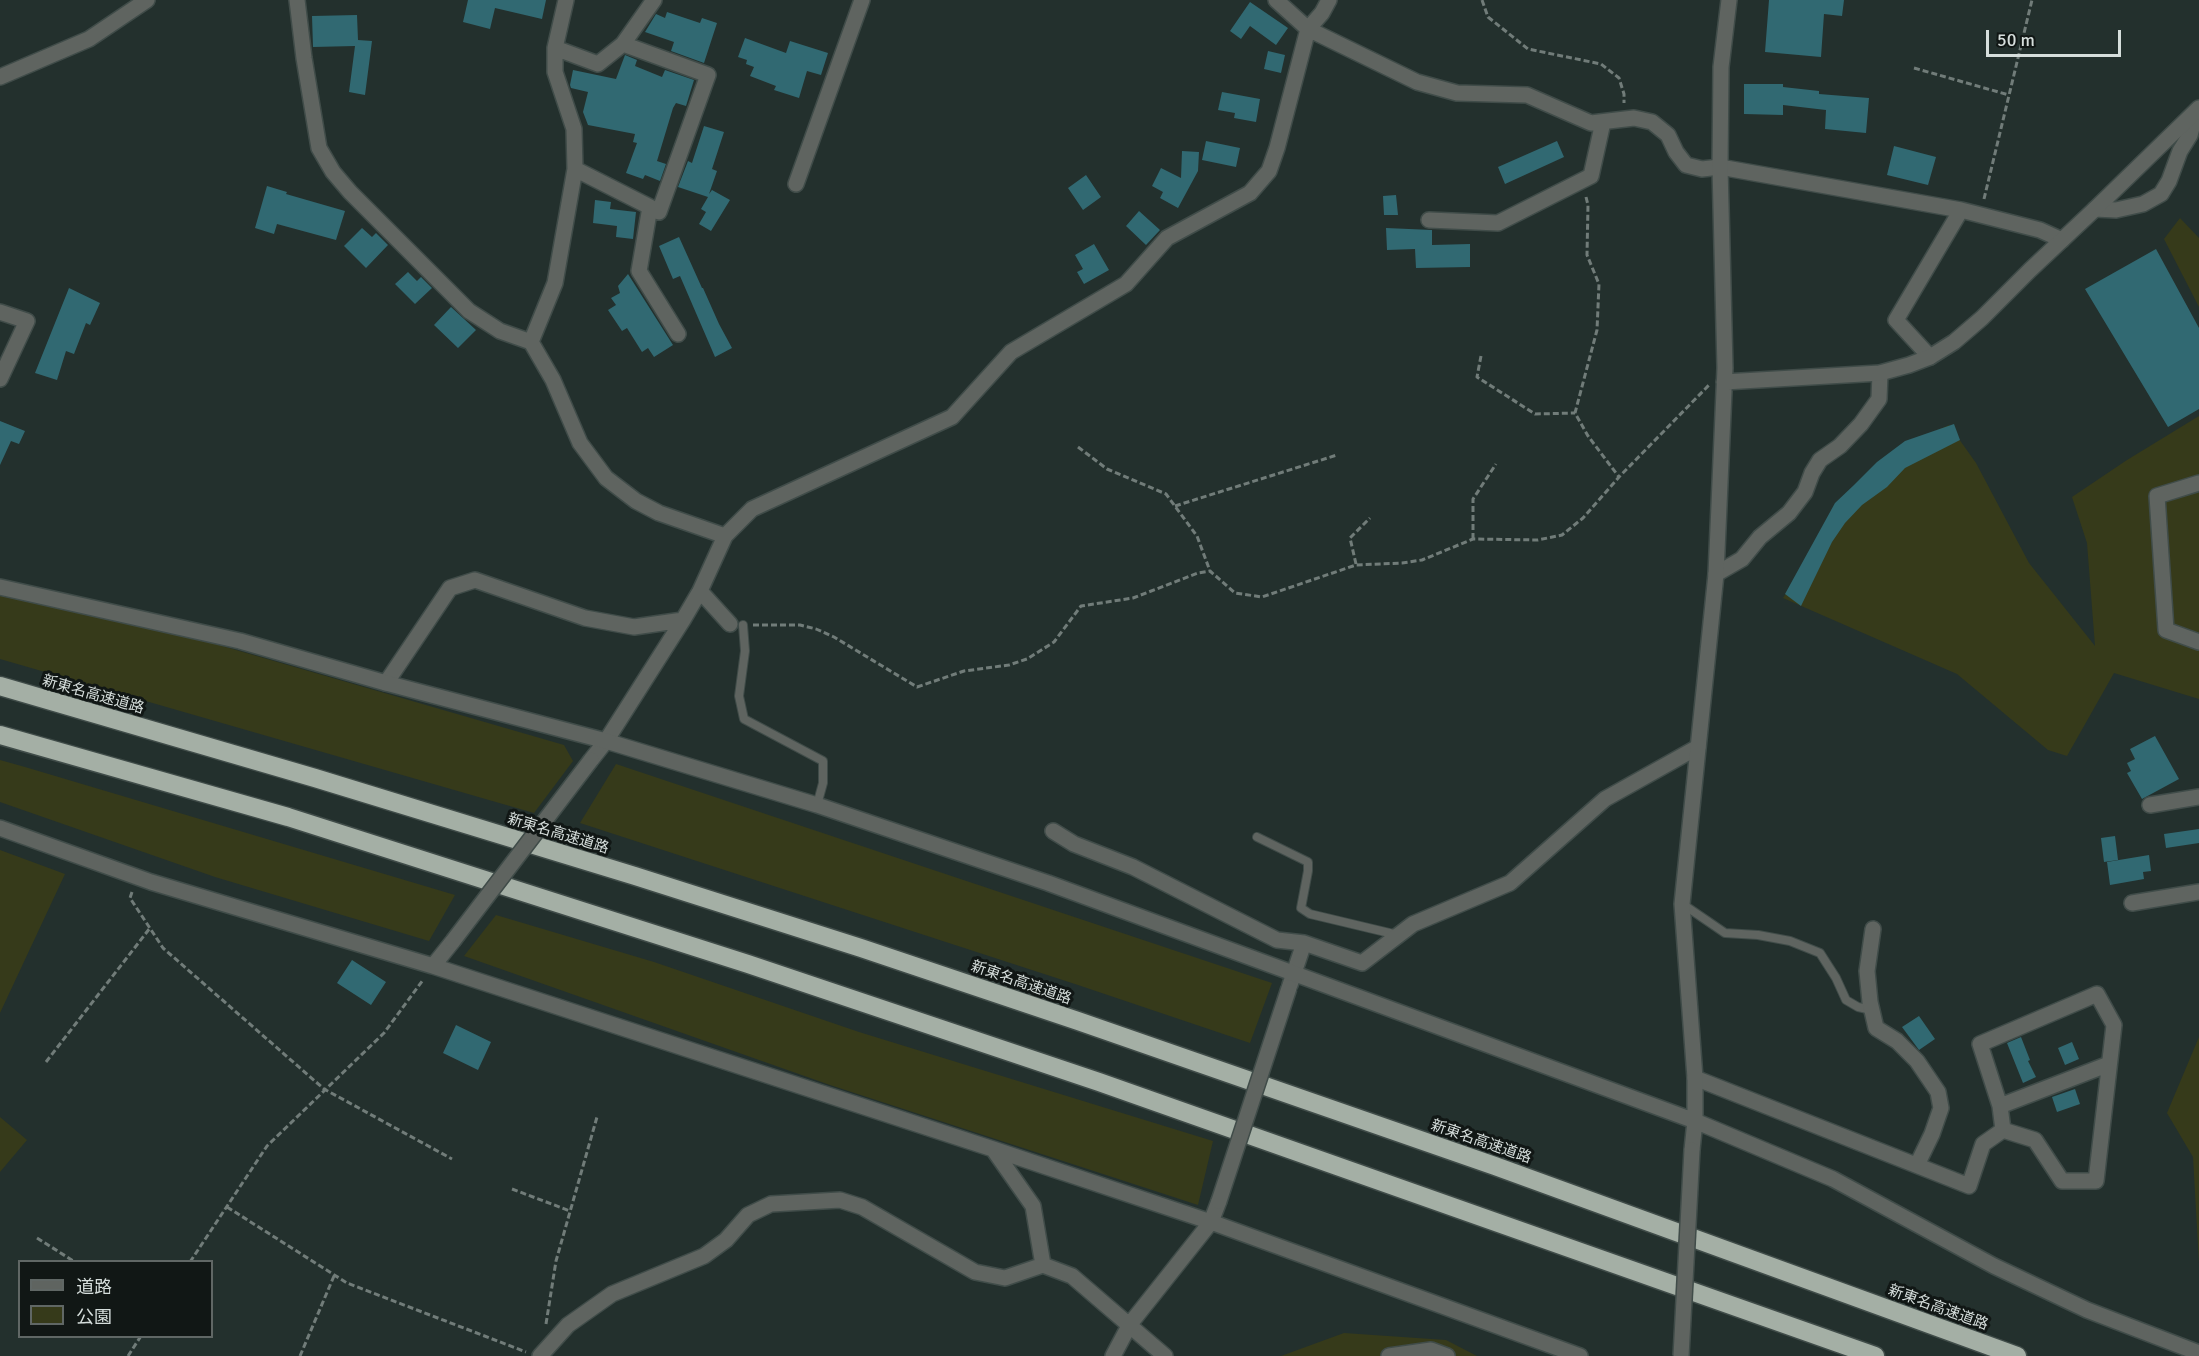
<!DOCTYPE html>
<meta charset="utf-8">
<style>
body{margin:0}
#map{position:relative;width:2199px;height:1356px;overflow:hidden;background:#23302d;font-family:Signika,"Noto Sans JP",sans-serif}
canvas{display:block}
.legend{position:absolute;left:18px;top:1260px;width:195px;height:78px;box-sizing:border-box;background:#111715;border:2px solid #606765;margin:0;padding:8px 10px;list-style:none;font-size:18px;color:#d6dedc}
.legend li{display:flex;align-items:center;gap:12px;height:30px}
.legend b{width:30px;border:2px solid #606765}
.scale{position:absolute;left:1986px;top:30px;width:135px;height:27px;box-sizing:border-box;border:3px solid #d6dedc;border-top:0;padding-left:8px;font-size:18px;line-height:21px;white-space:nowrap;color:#d6dedc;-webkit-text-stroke:4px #111715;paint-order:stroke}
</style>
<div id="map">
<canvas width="2199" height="1356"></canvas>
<ul class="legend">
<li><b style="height:8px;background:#5f6460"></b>道路</li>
<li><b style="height:16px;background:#363a1a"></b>公園</li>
</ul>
<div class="scale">50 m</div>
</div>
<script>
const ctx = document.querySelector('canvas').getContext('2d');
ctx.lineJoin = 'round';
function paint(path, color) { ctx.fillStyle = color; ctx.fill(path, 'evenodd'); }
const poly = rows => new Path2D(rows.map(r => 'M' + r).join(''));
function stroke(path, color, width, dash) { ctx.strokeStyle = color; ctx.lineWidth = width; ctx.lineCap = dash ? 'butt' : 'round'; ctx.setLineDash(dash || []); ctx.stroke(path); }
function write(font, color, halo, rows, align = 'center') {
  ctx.font = font + ' Signika,"Noto Sans JP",sans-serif'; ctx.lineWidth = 6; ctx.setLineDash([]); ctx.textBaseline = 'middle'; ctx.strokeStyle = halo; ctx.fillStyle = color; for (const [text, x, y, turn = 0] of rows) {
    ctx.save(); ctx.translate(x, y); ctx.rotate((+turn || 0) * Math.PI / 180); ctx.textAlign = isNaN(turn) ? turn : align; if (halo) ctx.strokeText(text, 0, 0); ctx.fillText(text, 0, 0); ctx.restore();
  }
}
paint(poly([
 [2180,218,2199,238,2199,307,2164,239],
 [2199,416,2199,699,2114,673,2067,756,2048,750,1957,674,1783,598,1846,496,1929,434,1949,425,1976,463,2029,563,2095,646,2087,543,2072,497,2127,460],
 [0,593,174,632,564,745,573,761,534,813,0,659],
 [0,760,25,767,455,895,429,941,215,877,0,802],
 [616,764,1272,983,1250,1043,1078,985,580,823],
 [0,850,65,874,0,1013],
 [496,915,654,962,859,1032,1213,1141,1198,1205,830,1085,464,956],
 [2199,1037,2199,1263,2193,1157,2167,1113],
 [0,1117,27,1140,0,1172],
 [1344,1333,1446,1340,1477,1356,1281,1356]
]), '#363a1a');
paint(poly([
 [468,0,546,0,542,19,495,8,490,29,463,22],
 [1769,0,1844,0,1842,16,1824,14,1821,57,1765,52],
 [1250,2,1288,28,1276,45,1250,26,1241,39,1230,31],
 [667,12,700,23,702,18,717,23,704,63,671,51,674,42,645,32,656,14,665,18],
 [357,15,358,40,372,41,365,95,349,92,355,46,313,47,312,16],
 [745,38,786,53,790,41,828,53,821,75,807,71,799,98,774,90,776,86,750,76,754,67,746,64,747,60,738,57],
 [1268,51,1285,55,1281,73,1264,69],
 [625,55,637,60,635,66,662,77,665,70,694,80,686,106,676,103,673,108,657,161,666,164,660,181,645,175,643,179,626,173,637,143,633,142,635,134,588,125,583,112,588,92,571,88,570,85,573,70,616,79],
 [1744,84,1783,84,1783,87,1819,91,1819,94,1869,98,1866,133,1825,129,1826,110,1783,105,1783,115,1744,114],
 [1222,92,1260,99,1256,122,1234,118,1235,113,1218,110],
 [704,126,724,132,712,169,717,171,709,194,712,190,730,200,711,231,699,224,706,212,701,209,708,197,678,187,688,161,692,163],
 [1206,141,1240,148,1236,167,1202,160],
 [1557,141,1564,157,1505,184,1498,167],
 [1894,146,1936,157,1928,185,1887,175],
 [1182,151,1199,152,1198,171,1178,208,1160,198,1163,192,1152,186,1161,168,1181,178],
 [1086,175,1101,197,1083,210,1068,188],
 [267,186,287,192,286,194,345,211,336,240,277,224,274,234,255,228],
 [1396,195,1398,215,1384,215,1383,196],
 [595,200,611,202,610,209,636,212,633,239,616,237,617,226,593,223],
 [1139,211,1160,230,1146,245,1126,226],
 [362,228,372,237,376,233,388,245,366,268,344,246],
 [1386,228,1432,230,1432,245,1470,244,1470,267,1416,268,1415,249,1387,250],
 [679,237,702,288,703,288,719,324,732,348,715,357,680,276,673,279,659,246],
 [1094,244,1109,270,1084,284,1077,272,1083,269,1075,255],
 [2156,249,2199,328,2199,409,2168,427,2085,289],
 [408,272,417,281,421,277,432,288,415,304,395,284],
 [628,274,673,345,654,357,648,348,642,352,627,328,622,331,608,310,616,305,611,298,620,293,618,286],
 [69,288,100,303,90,325,86,323,74,354,66,351,57,380,35,373],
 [451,307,476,330,458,348,434,325],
 [0,421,25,431,19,444,11,441,0,465],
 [1954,424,1960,440,1905,468,1887,487,1862,505,1845,523,1832,542,1801,606,1785,594,1835,503,1854,485,1877,462,1905,441],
 [2155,736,2179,779,2142,799,2127,773,2131,771,2127,763,2135,759,2130,749],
 [2199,829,2199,843,2166,848,2164,834],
 [2115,836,2118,860,2104,862,2101,838],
 [2149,855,2151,871,2143,872,2144,879,2110,885,2107,862],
 [352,960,386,982,371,1005,337,983],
 [1919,1016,1935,1039,1919,1050,1902,1027],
 [456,1025,491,1042,478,1070,443,1053],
 [2021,1037,2030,1060,2028,1061,2036,1077,2023,1083,2007,1043],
 [2072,1042,2079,1059,2065,1065,2058,1048],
 [2075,1089,2080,1104,2057,1112,2052,1097]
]), '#316972');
const service = poly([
 [743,625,745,651,739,696,744,719,823,761,823,783,817,805],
 [1257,837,1308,862,1308,871,1301,908,1310,914,1398,935],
 [1684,905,1725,933,1758,935,1790,941,1820,953,1836,978,1846,1000,1858,1007,1872,1010]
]);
const minor = poly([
 [297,0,304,58,319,148,333,172,350,192,469,311,500,331,531,342,553,380,580,443,606,478,636,501,659,513,725,536],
 [1276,0,1308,29,1417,82,1457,93,1527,95,1591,123,1634,118,1652,122,1668,135,1676,152,1686,165,1702,169,1720,167,1961,210,2040,230,2062,240],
 [623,44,654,0],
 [555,48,598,64,623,44,708,75,659,212,650,207,639,271,678,334],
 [0,77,89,39,147,0],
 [575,169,650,207],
 [796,184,862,0],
 [2095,209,2116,210,2143,204,2161,194,2169,181,2180,151,2190,135,2197,110],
 [1429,220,1498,223,1591,176,1603,122],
 [0,312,27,321,0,379],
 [531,342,555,283,575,169,574,129,555,72,555,48,566,0],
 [1930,357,1896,320,1961,210],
 [2199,483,2157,496,2166,630,2199,642],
 [1716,574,1742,559,1760,537,1789,513,1805,492,1812,473,1820,460,1840,446,1861,424,1879,399,1880,373],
 [700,591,730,624],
 [386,683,450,588,475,580,585,618,634,627,683,620],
 [591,760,606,741,683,620,700,591,725,536,752,509,952,417,1011,352,1126,284,1167,238,1250,193,1269,171,1277,148,1308,29,1322,13,1329,0],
 [2150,805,2199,797],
 [0,828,151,882,433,966,993,1149,1211,1222,1580,1356],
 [1053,831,1074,844,1133,867,1277,940,1304,943,1362,963,1413,924,1510,883,1605,799,1698,747],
 [2132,903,2199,892],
 [1873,929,1867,971,1870,1002,1876,1028,1897,1041,1917,1061,1938,1092,1941,1108,1932,1134,1917,1165],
 [433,966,453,941],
 [1290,985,1304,943],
 [1695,1078,1969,1186,1983,1144,2003,1130,2035,1140,2062,1181,2096,1181,2114,1025,2097,994,1980,1044,2000,1106,2003,1130],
 [2000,1106,2109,1064],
 [993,1149,1033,1206,1043,1265],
 [540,1356,568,1325,612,1294,704,1256,726,1240,748,1215,771,1204,840,1200,862,1207,975,1272,1005,1278,1043,1265,1072,1276,1165,1356],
 [1113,1356,1130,1324,1211,1222,1219,1201],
 [1389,1356,1431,1350,1447,1356]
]);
const tertiary = poly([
 [1724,382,1880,373,1909,365,1930,357,1954,342,1982,318,2030,270,2095,209,2199,108],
 [0,587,240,641,386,683,606,741,817,805,1048,883,1695,1121,1833,1179,1994,1266,2087,1310,2199,1353],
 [1692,1150,1695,1121,1695,1078,1682,904,1716,574,1725,368,1720,167,1721,67,1729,0]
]);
const motorway = poly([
 [0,686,315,778,635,876,861,948,1078,1021,1495,1166,2017,1356],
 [0,735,288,817,748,964,1099,1082,1875,1356]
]);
stroke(service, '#404c49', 10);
stroke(minor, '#404c49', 18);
stroke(tertiary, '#404c49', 18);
stroke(motorway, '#404c49', 21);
stroke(poly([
 [1482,0,1488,17,1528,49,1601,64,1619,78,1624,94,1624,103],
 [1914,68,2009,95],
 [1586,197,1588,205,1587,255,1599,284,1597,330,1575,413,1588,436,1619,477],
 [1984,199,2032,0],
 [1481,356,1477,377,1535,414,1575,413],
 [1078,447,1107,469,1166,494,1197,536,1210,571],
 [1175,506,1337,455],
 [1473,539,1473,499,1496,464],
 [1356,564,1350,538,1370,518],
 [753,625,800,625,816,629,834,637,917,687,964,671,1009,665,1027,659,1054,642,1081,606,1133,598,1198,573,1210,571,1235,593,1262,597,1356,565,1402,563,1422,560,1473,539,1538,540,1562,535,1583,518,1619,477,1709,385],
 [132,892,130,898,163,948,324,1089,452,1159],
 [46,1062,150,928],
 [512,1189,570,1211],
 [227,1207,347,1283,526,1352],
 [37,1238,75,1262],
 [190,1262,267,1146,384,1033,423,980],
 [546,1324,556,1261,597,1117],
 [128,1356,141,1336],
 [300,1356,334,1276]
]), '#717c79', 3, [6, 3]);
stroke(service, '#5f6460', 8);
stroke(minor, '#5f6460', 15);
stroke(tertiary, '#5f6460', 15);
stroke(motorway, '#a4afa5', 18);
const minorBridge = poly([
 [453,941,591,760],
 [1219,1201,1289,988]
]);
const tertiaryBridge = poly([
 [1681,1356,1692,1150]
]);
stroke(minorBridge, '#404c49', 18, []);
stroke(tertiaryBridge, '#404c49', 18, []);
stroke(minorBridge, '#5f6460', 15);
stroke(tertiaryBridge, '#5f6460', 15);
write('15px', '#d6dedc', '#111715', [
 ["新東名高速道路",93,695,16],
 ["新東名高速道路",558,834,17],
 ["新東名高速道路",1021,983,19],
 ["新東名高速道路",1481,1142,19],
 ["新東名高速道路",1938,1308,20]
]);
</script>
